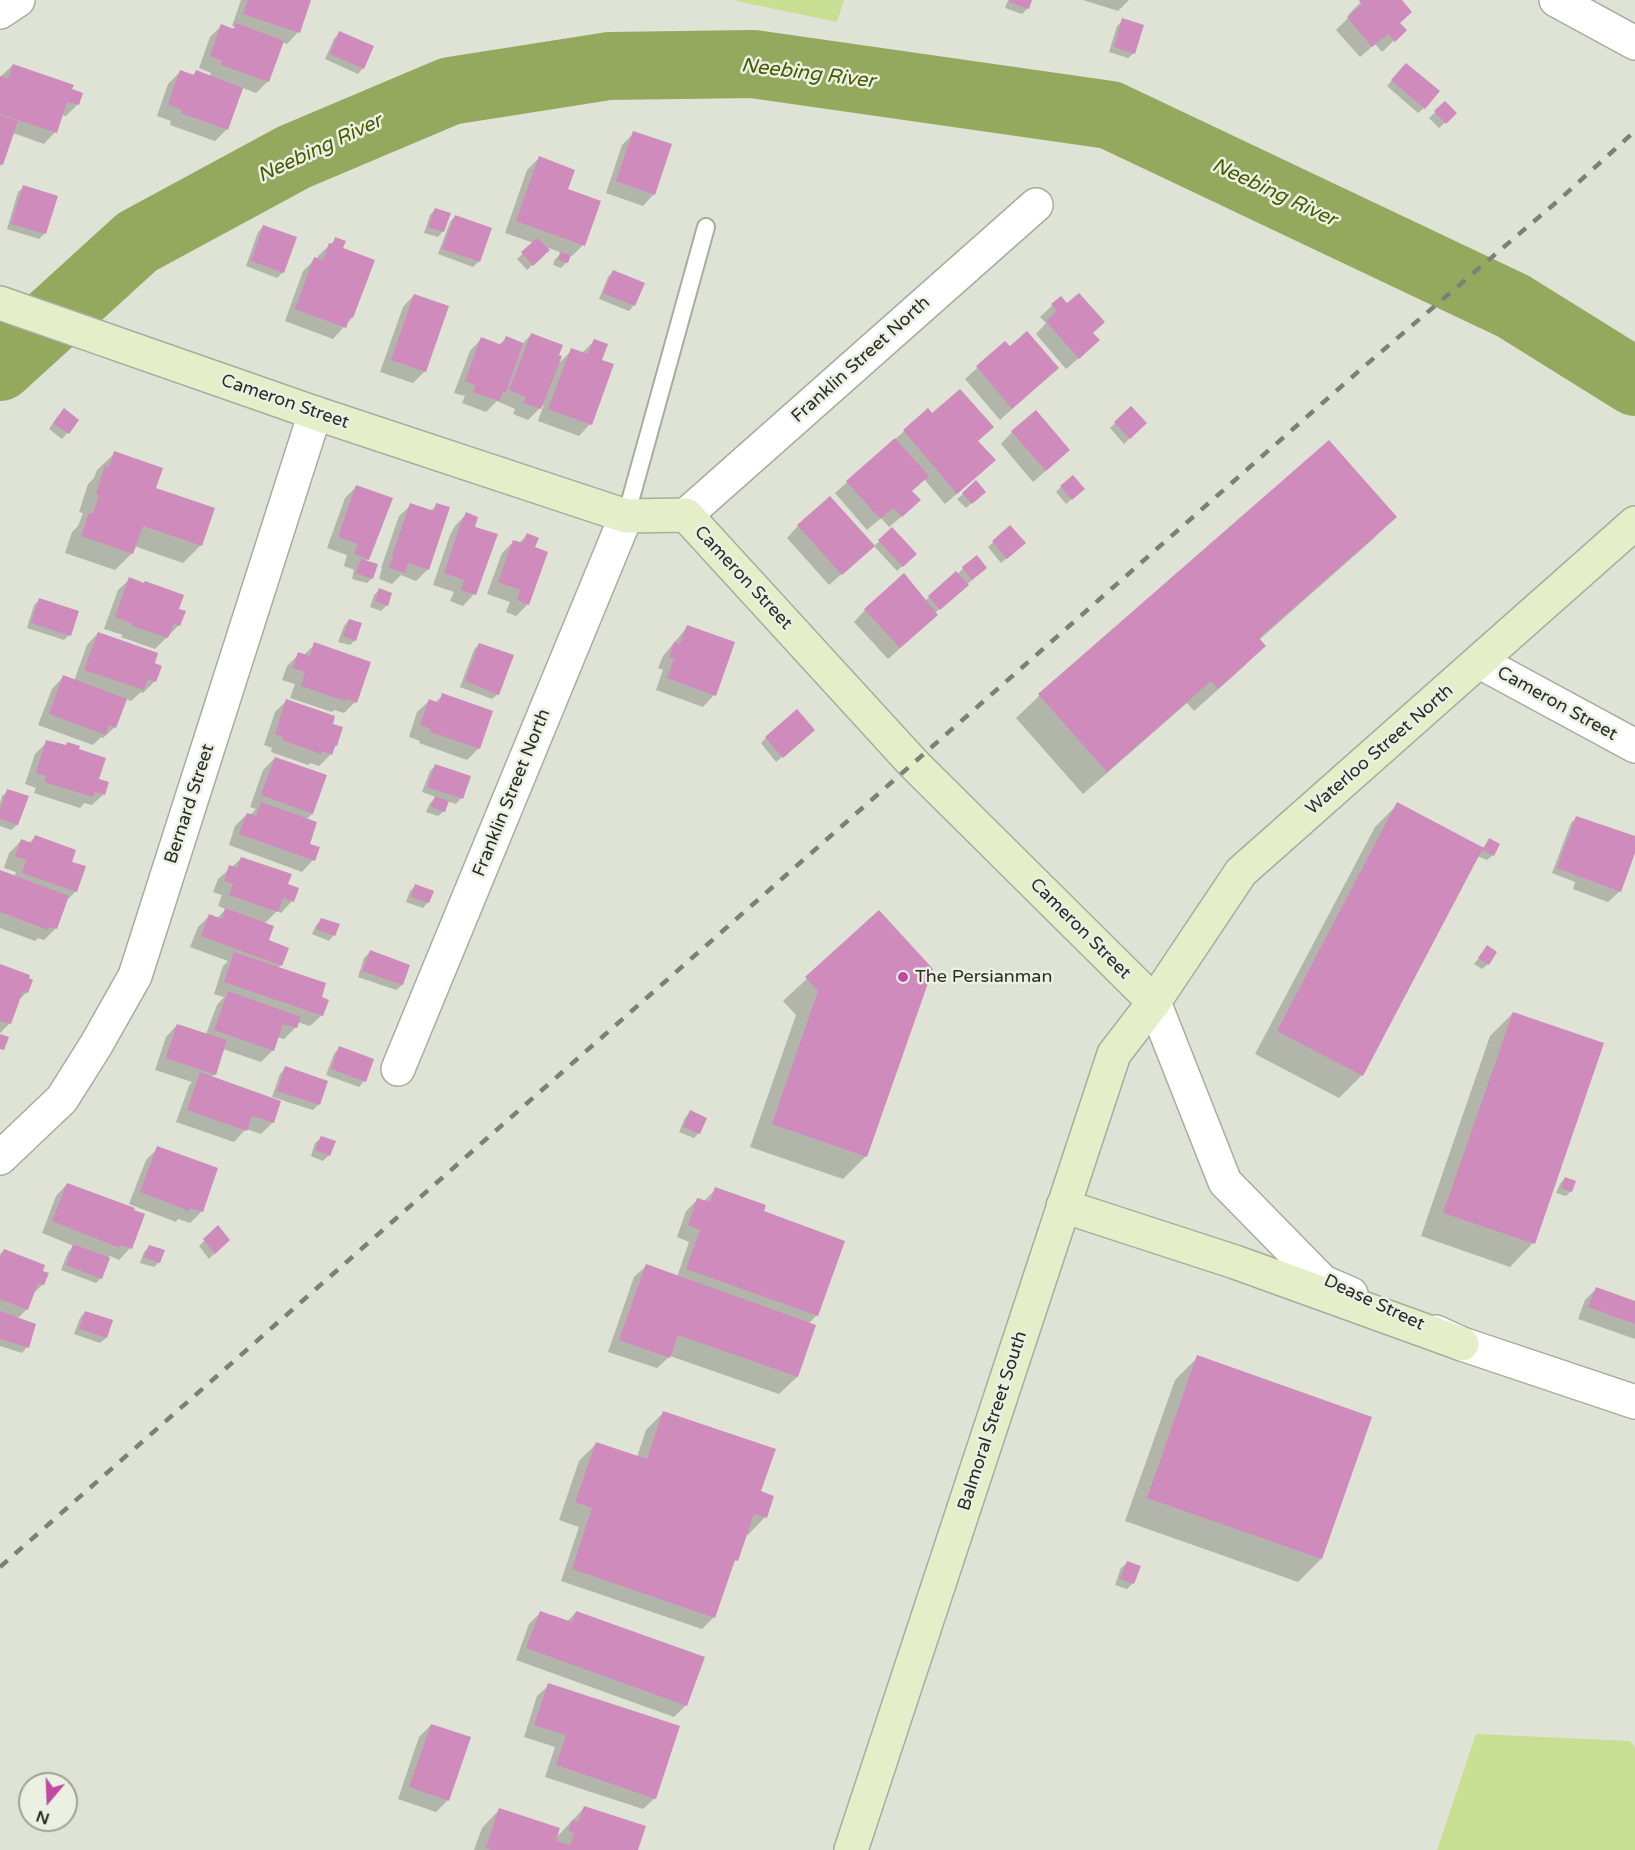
<!DOCTYPE html>
<style>
body{margin:0}
#map{position:relative;width:1635px;height:1850px;overflow:hidden;background:#dee3d5;font-family:"Varela Round",sans-serif}
canvas{display:block}
.north{position:absolute;left:18px;top:1772px;width:60px;height:60px;box-sizing:border-box;background:#ebf0e2;border:2px solid #9ea297;border-radius:50%;rotate:199deg;font-size:16px;font-weight:700;line-height:24px;text-align:center;color:#2b2c27}
.north::after{content:'';display:block;margin:auto;width:21px;height:27px;background:#be4aa4;clip-path:polygon(50% 0,100% 100%,50% 72%,0 100%)}
</style>
<div id="map">
<canvas width="1635" height="1850"></canvas>
<div class="north">N</div>
</div>
<script>
const ctx = document.querySelector('canvas').getContext('2d');
ctx.lineJoin = 'round';
function paint(path, color) { ctx.fillStyle = color; ctx.fill(path, 'evenodd'); }
const poly = rows => new Path2D(rows.map(r => 'M' + r).join(''));
function stroke(path, color, width, dash) { ctx.strokeStyle = color; ctx.lineWidth = width; ctx.lineCap = dash ? 'butt' : 'round'; ctx.setLineDash(dash || []); ctx.stroke(path); }
function write(font, color, halo, rows, align = 'center') {
  ctx.font = font + ' "Varela Round",sans-serif'; ctx.lineWidth = 5; ctx.setLineDash([]); ctx.textBaseline = 'middle'; ctx.strokeStyle = halo; ctx.fillStyle = color; for (const [text, x, y, turn = 0] of rows) {
    ctx.save(); ctx.translate(x, y); ctx.rotate((+turn || 0) * Math.PI / 180); ctx.textAlign = isNaN(turn) ? turn : align; if (halo) ctx.strokeText(text, 0, 0); ctx.fillText(text, 0, 0); ctx.restore();
  }
}
paint(poly([
 [732,0,844,0,837,22],
 [1476,1734,1630,1741,1635,1748,1635,1850,1437,1850]
]), '#c8de92');
paint(poly([
 [241,0,309,0,298,32,287,44,282,42,268,81,256,93,243,88,227,129,215,141,170,125,171,121,157,116,168,84,180,72,192,76,196,72,210,77,211,73,199,68,210,37,222,25,232,29,235,27,232,26],
 [1008,0,1031,0,1028,8,1022,14,1005,8],
 [1083,0,1129,0,1118,11],
 [1363,0,1400,0,1399,23,1405,30,1382,52,1375,44,1360,57,1336,30,1350,16,1349,14],
 [1123,20,1134,53,1128,58,1109,52,1117,26],
 [339,33,363,68,358,74,325,59,334,39],
 [13,65,81,94,77,105,66,116,61,115,55,132,44,144,13,133,0,167,0,77],
 [1401,70,1424,108,1418,113,1387,86],
 [1445,103,1455,113,1439,128,1429,118],
 [634,133,654,194,643,206,606,193,622,145],
 [539,158,583,245,572,256,569,255,566,263,561,268,553,265,555,259,562,253,549,248,527,270,517,259,534,243,505,233,527,170],
 [24,187,45,233,39,239,7,229,18,192],
 [435,209,443,231,438,237,424,233,430,215],
 [455,216,490,229,478,262,473,267,438,254,450,222],
 [263,227,283,272,277,278,246,266,258,232],
 [336,239,341,248,352,318,333,339,285,321,303,271,315,259,317,260,318,256],
 [613,271,634,305,629,311,599,299,608,277],
 [414,295,425,371,413,383,380,372,403,307],
 [1060,298,1091,333,1086,352,1066,369,1036,334,1046,323,1040,317],
 [532,334,557,365,572,350,582,353,594,341,600,361,590,424,579,436,538,421,544,404,528,420,513,414,515,409,497,401,486,412,462,403,465,396,454,393,470,351,481,339,498,346,506,338,522,344],
 [1005,343,1009,348,1057,368,1000,420,965,379],
 [1131,408,1145,423,1124,444,1110,428],
 [928,410,977,441,982,472,945,504,924,479,911,491,907,512,889,527,881,518,867,530,835,493],
 [58,416,77,421,62,439,49,429],
 [1012,432,1057,461,1033,482,1001,444],
 [115,453,154,489,201,545,183,563,134,546,132,553,115,570,65,553,72,532,78,526,83,513,79,512,88,484,94,478,97,470],
 [356,487,368,559,365,562,372,578,367,583,352,579,354,570,344,566,347,555,327,548,345,498],
 [1061,487,1077,494,1066,504,1056,492],
 [963,494,978,497,966,508,957,499],
 [411,505,430,511,437,505,428,569,416,581,401,575,392,584,379,579,382,568,381,568,399,516],
 [466,514,473,528,474,594,463,606,450,601,454,592,433,585,450,535,455,526],
 [1395,517,1372,540,1259,640,1264,646,1241,669,1194,711,1187,703,1083,794,1016,718,1039,696],
 [798,526,861,557,829,585,787,538],
 [1010,527,1018,548,1001,563,988,547],
 [892,530,915,554,897,571,874,546],
 [527,535,533,548,528,604,516,616,506,612,510,602,487,594,502,553,514,541,519,543],
 [963,568,980,573,935,613,925,626,888,659,854,622,865,610,925,601,956,573,958,574],
 [130,579,177,610,179,625,155,649,121,637,123,635,104,629,118,590],
 [379,590,387,605,381,611,370,607,374,595],
 [40,600,69,635,64,640,27,628,34,605],
 [349,620,355,640,350,645,338,642,344,626],
 [688,626,714,695,703,707,656,690,663,670,658,668,663,656],
 [98,633,155,681,143,693,141,692,131,701,125,699,115,727,103,738,101,737,93,745,38,725,52,689,63,677,74,681,87,645],
 [315,644,355,702,344,713,334,710,332,712,290,698,295,684,282,680,287,666,299,654,303,656],
 [479,644,498,694,492,699,460,687,474,650],
 [443,695,479,748,467,760,419,743,420,741,409,737,417,712,429,701,435,703],
 [286,701,331,725,336,745,331,754,319,766,310,763,308,765,271,752,272,748,264,745,275,712],
 [808,735,776,762,761,743,766,738],
 [47,742,77,750,97,780,104,794,92,805,84,803,80,808,34,793,36,788,25,784,35,754],
 [275,758,325,776,312,814,306,820,308,844,313,860,302,872,229,845,235,826,247,814,250,815,256,809,250,807,263,770],
 [435,766,461,798,456,804,447,801,444,811,438,816,426,812,430,803,436,797,422,792,430,771],
 [8,791,27,797,17,825,11,830,0,826,0,803,2,796],
 [1398,804,1482,849,1489,840,1493,855,1487,860,1477,856,1362,1075,1339,1098,1255,1054,1375,827],
 [1576,818,1635,837,1635,849,1620,891,1608,902,1573,889,1575,882,1552,873,1571,823],
 [35,837,70,863,76,891,66,901,56,928,44,940,38,938,35,941,0,928,0,872,14,877,16,872,4,868,9,853,21,841,28,844],
 [242,858,286,885,292,901,281,913,277,911,264,924,267,941,281,965,277,968,320,998,322,1015,310,1026,297,1022,296,1027,284,1039,277,1037,273,1050,261,1062,223,1049,215,1074,211,1078,273,1122,261,1134,246,1129,234,1142,176,1122,189,1086,192,1082,155,1070,166,1037,177,1025,206,1034,217,1005,224,997,214,994,223,966,228,961,190,947,198,927,210,915,217,918,226,909,218,906,222,895,213,892,218,879],
 [415,886,428,902,423,908,406,902,410,891],
 [879,912,866,1156,843,1179,750,1147,796,1015,783,1001],
 [321,920,334,935,329,941,312,934,316,925],
 [1487,947,1488,964,1482,969,1474,964],
 [370,952,409,965,402,985,396,990,358,977,364,958],
 [0,966,27,992,17,1002,9,1024,0,1033],
 [1513,1013,1603,1044,1533,1243,1510,1267,1421,1236,1490,1036],
 [339,1048,364,1081,359,1087,326,1075,334,1054],
 [285,1068,326,1082,318,1105,313,1110,272,1097,280,1074],
 [690,1112,699,1133,694,1138,679,1132,685,1118],
 [321,1138,329,1155,323,1161,311,1156,315,1143],
 [158,1148,202,1211,190,1223,178,1219,176,1222,129,1204,146,1160],
 [1565,1178,1571,1191,1566,1196,1556,1193,1560,1184],
 [67,1184,130,1248,119,1260,110,1256,107,1259,101,1278,96,1283,61,1270,68,1252,74,1246,42,1233,56,1196],
 [716,1189,760,1217,817,1315,808,1324,815,1326,797,1377,779,1394,670,1356,657,1368,608,1352,634,1277,646,1266,677,1277,689,1242,677,1237,686,1211,697,1200,704,1201],
 [218,1227,228,1240,209,1259,199,1246],
 [149,1247,159,1262,154,1267,140,1263,144,1252],
 [4,1250,41,1271,43,1284,32,1295,27,1309,17,1319,27,1347,22,1353,0,1346,0,1254],
 [1596,1289,1635,1303,1635,1339,1578,1319,1585,1300],
 [85,1312,111,1321,106,1338,100,1343,74,1334,80,1318],
 [1198,1357,1321,1559,1298,1582,1125,1521,1175,1380],
 [663,1413,760,1492,765,1517,748,1535,746,1534,736,1560,731,1565,714,1617,702,1629,561,1581,579,1527,559,1520,579,1461,596,1444,637,1457,646,1430],
 [1127,1563,1133,1583,1127,1589,1115,1585,1121,1568],
 [541,1612,567,1622,576,1612,686,1705,674,1717,516,1660,529,1624],
 [549,1685,655,1798,643,1809,545,1777,555,1747,524,1737,537,1696],
 [431,1725,448,1800,436,1812,398,1799,419,1737],
 [584,1808,637,1850,474,1850,482,1828,499,1810,555,1839]
]), '#0003');
stroke(poly([
 [0,367,137,242,294,157,450,91,609,66,753,64,1110,115,1513,306,1635,382]
]), '#94a95e', 68);
paint(poly([
 [248,0,311,0,300,33,243,14],
 [1010,0,1032,0,1029,9,1009,2],
 [1360,0,1402,0,1412,12,1400,23,1407,30,1395,42,1388,34,1372,47,1347,17,1362,4,1359,1],
 [1122,18,1144,25,1135,54,1114,47],
 [236,23,284,41,269,82,221,65,222,61,210,56,221,24,234,29],
 [339,31,374,46,364,69,330,54],
 [1406,63,1440,91,1425,109,1391,80],
 [13,64,74,85,72,89,83,93,79,105,67,102,57,133,0,114,0,76,8,78],
 [180,70,194,75,196,70,243,88,228,130,181,113,182,110,168,104],
 [1445,101,1457,113,1446,124,1434,111],
 [0,115,18,121,3,165,0,164],
 [633,131,672,144,655,195,616,181],
 [539,156,575,170,568,189,601,201,585,246,516,221],
 [23,185,58,196,46,234,11,224],
 [435,208,451,213,444,232,428,227],
 [455,215,492,228,480,262,442,249],
 [263,225,297,237,284,273,251,261],
 [335,237,346,241,343,248,375,260,353,318,350,317,346,328,295,309,314,257,323,260,329,243,333,244],
 [537,238,550,250,533,266,521,252],
 [560,252,571,255,568,263,558,260],
 [613,270,645,283,635,306,603,293],
 [1079,293,1105,322,1093,333,1100,340,1079,359,1046,321,1057,311,1051,304,1061,296,1067,303],
 [414,294,449,306,426,372,391,360],
 [1027,331,1059,368,1012,409,976,366,1005,341,1010,346],
 [531,333,563,345,559,355,562,356,541,409,523,403,526,397,509,390],
 [506,336,523,343,506,393,503,392,499,401,473,392,475,385,465,381,481,337,502,345],
 [594,339,608,344,602,360,614,364,592,425,548,409,571,348,588,354],
 [960,389,994,427,978,441,996,460,957,494,903,430,928,408,932,413],
 [1131,406,1147,423,1130,439,1114,422],
 [64,408,79,420,69,434,53,423],
 [1036,410,1070,450,1046,471,1011,431],
 [895,438,929,476,912,491,921,500,902,517,893,508,880,519,846,481],
 [1329,440,1397,517,1259,638,1266,646,1218,689,1211,681,1107,772,1038,694],
 [114,451,163,468,156,488,215,508,202,546,143,526,133,554,81,536,89,513,93,514,99,495,96,494,105,465,109,467],
 [1073,475,1085,489,1072,500,1060,486],
 [976,480,986,492,972,504,962,493],
 [356,485,393,498,369,560,354,554,358,544,338,537],
 [830,496,875,546,842,575,797,525],
 [410,503,434,511,436,503,450,507,429,570,408,563,405,573,389,568,393,557,392,556],
 [466,512,478,517,475,527,498,534,476,595,461,590,464,580,444,573,461,522,462,522],
 [1010,525,1026,543,1007,559,992,541],
 [892,527,917,554,903,567,878,540],
 [527,533,539,538,535,547,548,552,529,605,517,600,520,590,498,582,513,540,523,543],
 [977,555,987,568,972,580,962,567],
 [361,559,378,564,373,579,356,573],
 [956,571,969,585,940,610,928,596],
 [904,573,938,615,900,648,864,609],
 [129,577,144,583,145,581,184,595,179,609,186,611,180,626,174,624,168,638,132,626,133,624,115,617],
 [379,588,392,593,388,606,375,601],
 [39,598,79,611,71,636,31,623],
 [349,619,362,623,356,641,343,636],
 [687,625,735,642,716,696,667,678,674,659,669,657,674,642,680,644],
 [98,632,158,653,155,663,162,666,156,682,148,679,144,690,84,670],
 [314,642,371,662,357,703,346,699,345,701,301,686,305,672,293,668,298,652,310,656],
 [479,643,514,655,499,695,465,681],
 [63,675,127,699,116,728,109,725,106,735,49,714],
 [442,693,493,711,480,749,430,732,431,729,420,725,429,699,439,703],
 [286,699,335,716,333,724,343,727,337,746,335,746,332,755,322,751,321,754,282,740,283,737,275,734],
 [797,709,815,730,783,758,765,737],
 [46,740,66,745,67,742,80,746,79,749,106,758,99,779,109,782,105,795,95,792,93,797,44,782,46,776,36,773],
 [275,757,327,775,313,814,261,795],
 [435,764,471,776,463,799,427,787],
 [7,789,29,796,18,825,0,819,0,810],
 [435,796,449,801,445,812,431,807],
 [261,802,317,822,310,844,320,847,315,861,239,834,247,813,256,816],
 [1397,802,1484,848,1489,838,1500,844,1494,856,1482,850,1363,1076,1277,1031],
 [1576,816,1635,836,1635,853,1621,892,1557,868],
 [35,835,76,850,72,862,86,866,77,892,22,873,26,860,15,856,21,839,32,843],
 [241,857,292,874,288,884,299,888,294,902,283,898,278,912,229,895,233,884,224,881,229,865,237,868],
 [0,870,69,896,57,929,49,927,48,930,0,912],
 [415,884,434,891,429,903,411,897],
 [225,908,274,926,269,940,289,948,282,966,201,936,209,914,222,919],
 [879,910,933,969,867,1157,772,1124,818,991,805,977],
 [321,918,340,924,335,936,316,929],
 [1487,945,1497,952,1489,965,1478,958],
 [370,950,410,965,403,985,362,971],
 [234,952,326,983,322,997,329,1000,323,1016,224,982],
 [0,964,30,975,29,978,33,980,28,993,23,991,11,1024,0,1021],
 [228,991,301,1017,297,1028,283,1024,274,1051,214,1030],
 [1513,1012,1604,1043,1535,1244,1443,1213],
 [177,1024,227,1040,216,1075,166,1058],
 [0,1034,9,1037,4,1050,0,1049],
 [339,1046,374,1059,366,1082,331,1069],
 [285,1066,328,1081,320,1105,277,1091],
 [200,1072,281,1101,274,1123,252,1116,247,1131,187,1110],
 [690,1110,707,1118,700,1134,683,1127],
 [321,1136,336,1141,330,1156,315,1150],
 [157,1146,218,1168,203,1212,190,1208,189,1211,140,1192],
 [1565,1177,1576,1181,1572,1192,1561,1188],
 [67,1183,135,1208,134,1210,145,1214,132,1249,121,1245,120,1248,52,1221],
 [715,1187,766,1205,764,1211,845,1241,818,1316,686,1269,700,1230,688,1225,697,1198,710,1202],
 [218,1225,230,1240,215,1254,203,1239],
 [73,1244,110,1258,102,1279,66,1265],
 [149,1245,165,1250,160,1263,144,1257],
 [4,1249,45,1265,43,1271,49,1273,44,1285,38,1283,28,1310,0,1299,0,1258],
 [646,1264,816,1325,798,1377,678,1335,670,1358,619,1340],
 [1596,1287,1635,1301,1635,1324,1588,1307],
 [0,1311,36,1324,29,1348,0,1339],
 [85,1311,113,1320,107,1338,79,1329],
 [1197,1355,1372,1417,1322,1559,1147,1498],
 [663,1411,776,1449,761,1491,774,1496,767,1518,754,1514,738,1561,735,1560,715,1618,572,1569,592,1508,575,1502,596,1442,647,1459],
 [1127,1561,1141,1566,1134,1584,1120,1579],
 [540,1611,572,1622,576,1611,705,1657,687,1706,526,1648],
 [548,1683,680,1726,656,1799,556,1765,566,1735,534,1725],
 [431,1724,471,1737,449,1801,409,1787],
 [584,1806,646,1826,638,1850,492,1850,486,1848,499,1808,560,1828,556,1841,570,1845,574,1833,568,1831,572,1820,578,1822]
]), '#ce8bbc');
const lane = poly([
 [626,516,706,227]
]);
const street = poly([
 [1556,0,1635,43],
 [0,12,18,0],
 [686,515,1036,205],
 [1480,662,1635,746],
 [1154,1002,1225,1182,1323,1282,1351,1294],
 [398,1069,626,516],
 [0,1158,62,1099,96,1045,135,976,315,413],
 [1436,1332,1462,1344,1635,1402]
]);
const secondary = poly([
 [0,303,315,413,626,516,686,515,913,763,1154,1002],
 [1063,1206,1235,1262,1462,1344],
 [851,1850,1114,1054,1154,1002,1241,872,1635,523]
]);
stroke(lane, '#a8ac9f', 20);
stroke(street, '#a8ac9f', 36);
stroke(secondary, '#a8ac9f', 36);
stroke(lane, '#fff', 16);
stroke(street, '#fff', 33);
stroke(secondary, '#e4eec8', 33);
stroke(poly([
 [0,1567,1360,370,1560,199,1635,131]
]), '#7e8077', 4.5, [10, 10]);
for (const [x, y, r, color] of [
 [903,977,6,"#be4aa4"]
]) { const dot = new Path2D(); dot.arc(x, y, r, 0, 2 * Math.PI); ctx.fillStyle = color; ctx.fill(dot); stroke(dot, '#ebf0e2', 2); }
write('18px', '#2b2c27', '#ebf0e2', [
 ["Franklin Street North",861,360,-42],
 ["Cameron Street",285,402,19],
 ["Cameron Street",743,578,47],
 ["Cameron Street",1557,704,29],
 ["Waterloo Street North",1380,750,-41],
 ["Franklin Street North",512,793,-68],
 ["Bernard Street",190,804,-72],
 ["Cameron Street",1080,929,45],
 ["Dease Street",1374,1303,25],
 ["Balmoral Street South",993,1421,-72]
]);
write('18px', '#2b2c27', '#ebf0e2', [
 ["The Persianman",915,977]
], 'left');
write('italic 20px', '#485a00', '#ebf0e2', [
 ["Neebing River",808,74,7],
 ["Neebing River",320,149,-25],
 ["Neebing River",1274,193,25]
]);
</script>
